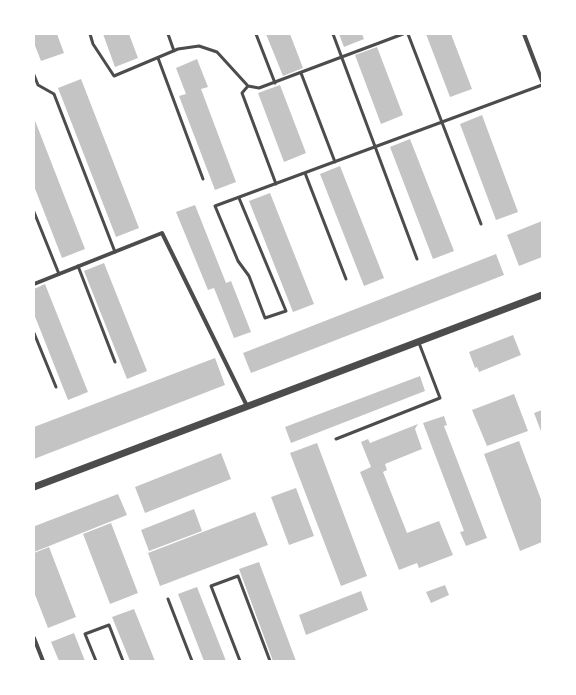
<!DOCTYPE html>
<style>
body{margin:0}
#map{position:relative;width:576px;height:695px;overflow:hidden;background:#fff;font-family:"Golos Text",sans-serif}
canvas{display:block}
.frame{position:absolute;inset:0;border:35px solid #fff;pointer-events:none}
</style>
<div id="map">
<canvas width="576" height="695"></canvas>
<div class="frame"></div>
</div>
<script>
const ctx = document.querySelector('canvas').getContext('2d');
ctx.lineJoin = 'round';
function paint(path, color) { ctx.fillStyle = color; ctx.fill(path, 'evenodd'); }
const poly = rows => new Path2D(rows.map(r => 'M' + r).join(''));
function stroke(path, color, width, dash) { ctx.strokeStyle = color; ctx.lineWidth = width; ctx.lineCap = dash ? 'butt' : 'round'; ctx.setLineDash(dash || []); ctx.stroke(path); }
paint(poly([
 [34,34,57,34,64,53,41,61,34,43],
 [103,34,129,34,138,58,115,67],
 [266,34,290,34,303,68,283,76],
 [339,34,362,34,364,39,344,47],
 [426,34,451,34,472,89,450,97],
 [377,47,403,115,381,124,355,55],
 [197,59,208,87,201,89,236,182,215,190,179,96,186,94,176,68],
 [81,79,139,228,116,237,58,88],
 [280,85,306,153,284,162,258,93],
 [482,115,518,212,496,220,460,124],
 [34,118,85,249,62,258,34,186],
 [410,139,454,251,433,259,390,147],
 [340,166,384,278,364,286,320,174],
 [270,193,314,304,293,312,249,201],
 [195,205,226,283,231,281,251,332,234,338,214,288,208,290,176,212],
 [542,221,542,257,519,266,507,235],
 [496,254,504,275,251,373,243,353],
 [104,263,147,371,127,379,84,271],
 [45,284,88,392,68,400,34,314,34,289],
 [513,335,521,355,479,372,477,367,475,368,469,352],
 [215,358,225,385,34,459,34,427],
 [420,376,425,391,291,443,285,427],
 [514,394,528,431,487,446,472,410],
 [542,410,542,434,534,413],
 [444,416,447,425,444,426,487,538,466,546,460,532,464,531,423,423],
 [418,424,415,429,422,449,385,464,387,470,383,472,407,533,439,521,453,555,419,568,417,563,399,570,360,472,371,467,361,442,368,439,370,443],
 [519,441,542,502,542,542,520,551,484,454],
 [317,443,367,576,341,586,290,453],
 [221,453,231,479,145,513,135,487],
 [296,488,314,536,289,545,271,497],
 [118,494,127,515,34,552,35,526],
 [194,509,202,531,149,551,141,530],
 [255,512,268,545,160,586,148,553],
 [111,523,138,593,110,604,83,534],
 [49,547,76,617,48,628,34,592,34,553],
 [259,562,296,661,273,661,239,569],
 [445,585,449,595,431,603,426,592],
 [197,587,226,661,204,661,178,594],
 [361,591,368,610,306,635,299,615],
 [134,609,155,661,130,661,112,617],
 [74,633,85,661,59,661,51,642]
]), '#c4c4c4');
stroke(poly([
 [90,34,93,44,114,76,178,49,199,46,217,52,248,86,259,88,403,34],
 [168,34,174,51],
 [256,34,275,83],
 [333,34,417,259],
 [408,34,481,224],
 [158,58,203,179],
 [301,73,335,162],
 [34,75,38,85,54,94,115,252],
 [248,86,242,93,276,184],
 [305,173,346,279],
 [239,198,286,311,265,318,249,276,238,261,215,206,542,85],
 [34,212,59,274],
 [78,266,115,362],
 [34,333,56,387],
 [336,439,440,398,419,343],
 [168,599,192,661],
 [96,661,85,634,109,625,123,661],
 [240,661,211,586,238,576,270,661]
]), '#4c4c4c', 3);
stroke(poly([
 [524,34,542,81],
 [34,284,162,233,247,406],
 [34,638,43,661]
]), '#4c4c4c', 4);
stroke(poly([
 [34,487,542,295]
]), '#4c4c4c', 7);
</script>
